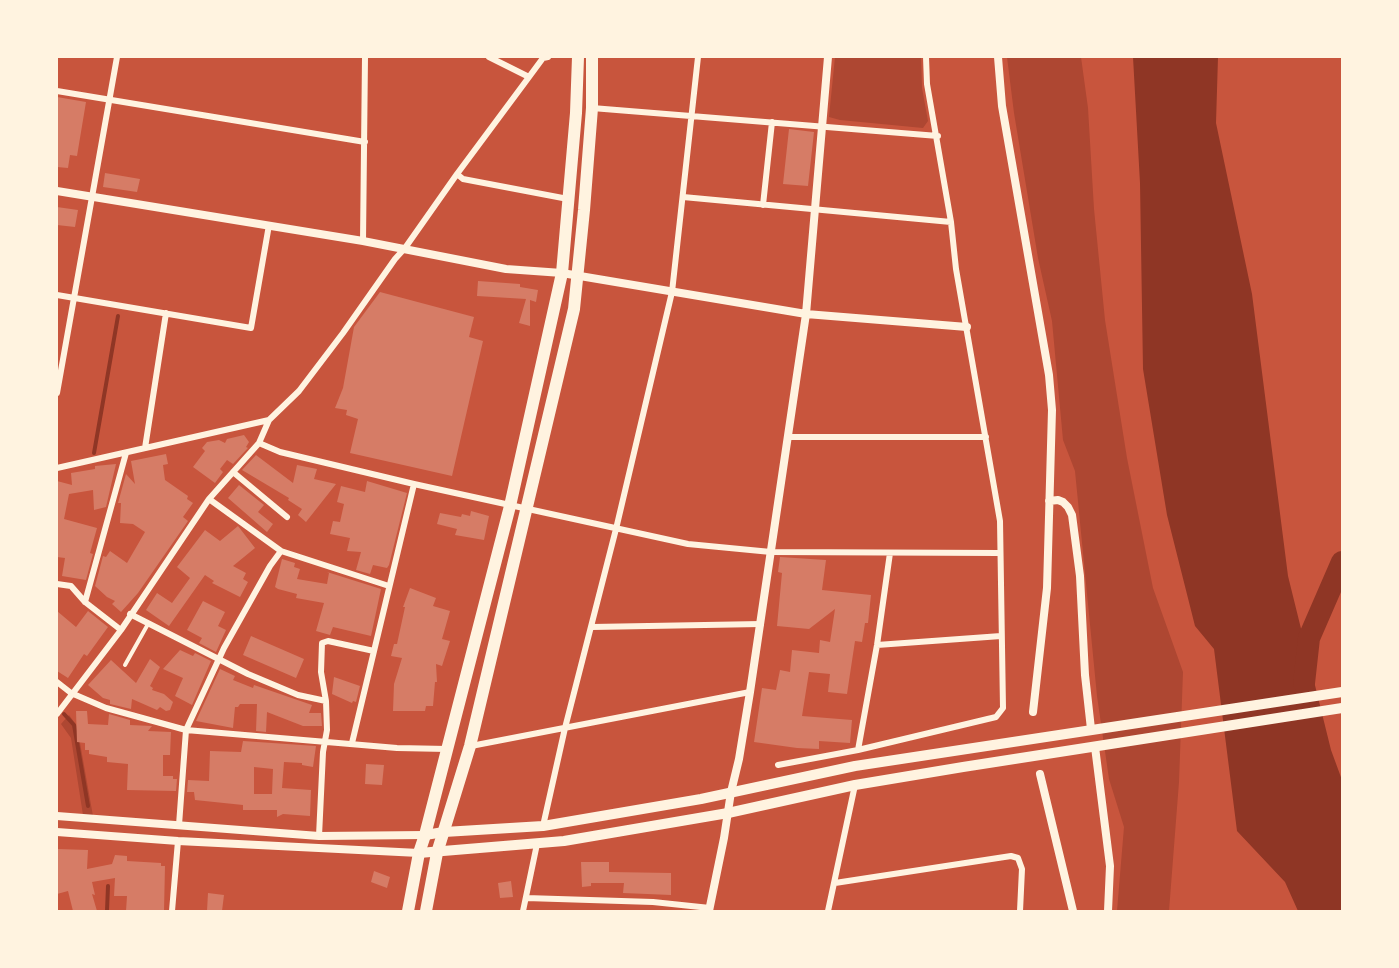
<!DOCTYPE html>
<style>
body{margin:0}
#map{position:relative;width:1399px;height:968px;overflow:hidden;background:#c8553d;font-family:Poppins,sans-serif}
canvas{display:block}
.frame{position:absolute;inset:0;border:58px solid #fff3e0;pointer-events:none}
</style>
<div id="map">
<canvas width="1399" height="968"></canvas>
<div class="frame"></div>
</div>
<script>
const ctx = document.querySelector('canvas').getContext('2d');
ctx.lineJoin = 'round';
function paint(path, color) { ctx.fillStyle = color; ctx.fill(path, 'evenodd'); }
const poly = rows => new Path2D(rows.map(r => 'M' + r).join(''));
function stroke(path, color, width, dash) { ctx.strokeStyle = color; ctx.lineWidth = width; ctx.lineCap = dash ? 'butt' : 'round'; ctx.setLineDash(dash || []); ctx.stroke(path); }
paint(poly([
 [835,57,921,57,922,88,928,121,923,128,840,120,829,117],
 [1007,57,1081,57,1088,108,1094,209,1105,320,1127,458,1153,588,1183,672,1179,782,1169,911,1117,911,1124,827,1109,779,1097,696,1075,471,1063,440,1052,321,1038,258,1014,113],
 [69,715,77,726,93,816,83,815,71,738,61,724]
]), '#ae4732');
paint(poly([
 [1133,57,1218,57,1216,123,1252,294,1288,576,1331,750,1342,780,1342,911,1298,911,1285,882,1237,831,1214,649,1195,626,1167,515,1143,369,1140,183]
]), '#8f3625');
stroke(poly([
 [94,453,118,316],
 [64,714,74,725,88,806],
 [107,911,108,886]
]), '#8f3625', 4);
stroke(poly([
 [1304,683,1309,638,1342,562]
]), '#8f3625', 22);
paint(poly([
 [57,97,86,102,77,156,70,155,68,168,57,167],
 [789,129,814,132,808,186,783,184],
 [105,173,140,179,137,192,103,187],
 [57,207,78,210,75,227,57,225],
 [478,281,520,284,520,287,538,290,536,302,530,300,530,326,519,323,526,299,477,296],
 [380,292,474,317,469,337,483,341,452,476,350,453,358,419,346,415,347,410,335,408,343,388,354,327],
 [244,435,249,442,246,447,248,448,233,464,227,460,220,469,223,472,215,483,193,467,205,451,202,448,207,442,219,440,225,443,227,439],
 [166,454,168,464,163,465,165,480,188,496,187,499,193,503,183,517,188,521,138,593,121,612,112,604,115,601,107,597,95,586,103,556,106,557,110,551,127,563,145,532,133,524,120,523,121,503,118,503,126,474,135,484,131,461],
 [256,455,293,483,297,465,317,469,314,479,336,484,306,522,298,515,302,509,288,500,289,498,242,470],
 [116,464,106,507,94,510,93,490,69,494,64,519,97,528,90,553,93,554,86,580,62,576,65,558,57,557,57,481,72,485,71,473,95,469,95,466],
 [367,481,407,493,389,565,387,568,373,565,370,574,356,570,361,552,347,551,350,538,330,534,333,521,340,522,344,504,337,502,341,486,365,492],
 [239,485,264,505,258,512,273,524,267,532,228,498],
 [471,511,489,516,484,540,455,535,457,529,437,524,440,513,461,517,462,514,470,516],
 [238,526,255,548,233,566,246,573,243,579,248,582,240,597,212,583,214,581,205,575,169,626,146,610,157,593,172,603,190,578,177,567,205,530,220,541],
 [780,557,826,560,822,590,871,595,868,623,865,623,862,642,855,641,847,694,828,692,830,674,809,672,802,716,852,720,850,743,819,741,819,749,797,748,754,742,762,688,776,690,780,670,790,672,792,650,819,653,820,640,830,642,835,609,809,629,777,626,782,573,778,572],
 [282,559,295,563,294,567,300,569,297,579,327,584,329,573,327,572,381,589,371,636,333,627,330,635,316,631,324,603,296,598,297,594,278,589,275,587],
 [410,588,436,598,433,606,450,611,442,639,450,641,442,666,436,664,437,682,435,682,433,706,426,706,425,711,393,711,394,684,402,658,391,656,394,644,397,644,405,607,403,607],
 [203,601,225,612,218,626,226,630,216,652,199,643,202,638,187,630],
 [57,611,76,627,88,611,108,627,87,656,84,654,68,678,57,671],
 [251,636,304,659,296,678,243,655],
 [180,650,193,656,195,653,211,661,192,705,175,696,183,678,163,669],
 [150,659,160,667,150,686,153,688,152,690,164,694,173,702,170,710,166,711,160,707,157,710,132,699,131,709,110,704,110,700,103,698,88,685,111,660,136,683],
 [220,669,235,676,233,680,253,688,254,685,312,705,309,713,321,713,322,726,303,726,267,712,266,732,256,731,257,704,240,704,238,707,235,707,233,728,196,721],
 [334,677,360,686,356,702,353,701,352,703,332,694],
 [76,711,87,711,88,724,108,725,109,714,130,720,130,725,152,726,148,731,171,732,170,755,163,755,163,776,173,776,173,779,177,779,176,791,127,790,128,764,107,762,107,757,89,754,89,750,85,750,85,743,77,742],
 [243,741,316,746,313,767,302,765,302,763,284,762,282,788,311,790,310,816,283,814,277,817,277,810,243,810,243,805,195,800,194,792,187,792,188,780,209,781,210,751,241,752],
 [254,767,273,769,272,794,254,794],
 [366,764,384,765,382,785,365,784],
 [57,849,88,850,87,869,112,864,115,855,127,856,127,861,161,863,161,866,165,866,164,911,126,911,127,896,114,896,115,878,92,882,95,895,92,894,97,911,73,911,68,891,57,894],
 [581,862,609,862,609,872,671,873,671,895,623,893,624,883,591,883,591,886,582,887],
 [374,871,390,877,387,888,371,882],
 [511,881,513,897,500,898,498,883],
 [208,893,224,895,222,911,207,911]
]), '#d67c66');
stroke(poly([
 [125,665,148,624]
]), '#fff3e0', 4);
stroke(poly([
 [489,57,529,77],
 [57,91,365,142],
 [592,108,938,136],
 [457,174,463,179,568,199],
 [683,197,951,222],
 [763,205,772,122],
 [363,241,365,57],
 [57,295,251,328,269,225],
 [57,393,117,57],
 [788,437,986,437],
 [259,443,280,452,414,484,688,544,771,552,999,553],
 [145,448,166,313],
 [57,468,269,420],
 [233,472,287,517],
 [209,499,281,551,389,586],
 [57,584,71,586,85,602,121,630],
 [85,602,126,453],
 [130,614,248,674,298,695,326,701,327,730,323,752,319,836],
 [592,627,761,624],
 [877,645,1001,636],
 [57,682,71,693,106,708,186,730,397,748,447,749],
 [326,701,321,672,322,643,328,641,374,651],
 [57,714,121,630,209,499,259,443,269,420,299,391,343,333,395,259,405,248,457,174,529,77,543,58,548,57],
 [352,743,414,484],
 [471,746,750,692],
 [858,750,877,645,890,553],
 [778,765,858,750,996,717,1003,708,1000,521,956,269,951,222,927,84,926,57],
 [179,825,186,730,224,648,270,566,281,551],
 [543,826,565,728,616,529,672,292,698,57],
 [835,883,1011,856,1018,858,1022,869,1020,911],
 [526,898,653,902,710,908],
 [172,911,178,841],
 [523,911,537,844],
 [828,911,855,785]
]), '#fff3e0', 6);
stroke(poly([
 [998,57,1002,106,1049,375,1052,410,1047,588,1033,712],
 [57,191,363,241,506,269,562,273,806,314,967,327],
 [1049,501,1058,500,1063,502,1068,507,1072,515,1080,576,1085,675,1091,729],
 [1095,747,1110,866,1108,911],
 [1040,774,1073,911],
 [57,816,319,836,425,835],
 [57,832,178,841,419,853],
 [709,911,724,838,731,792,739,759,750,692,806,314,828,57]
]), '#fff3e0', 8);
stroke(poly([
 [425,835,444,832,543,826,701,799,855,766,1342,692],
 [419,853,564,841,728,813,855,785,963,767,1342,708]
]), '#fff3e0', 10);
stroke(poly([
 [408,911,419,853,425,835,510,506,562,273,576,113,578,57],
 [426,911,437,853,470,746,574,309,584,210,592,108,592,57]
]), '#fff3e0', 12);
</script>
